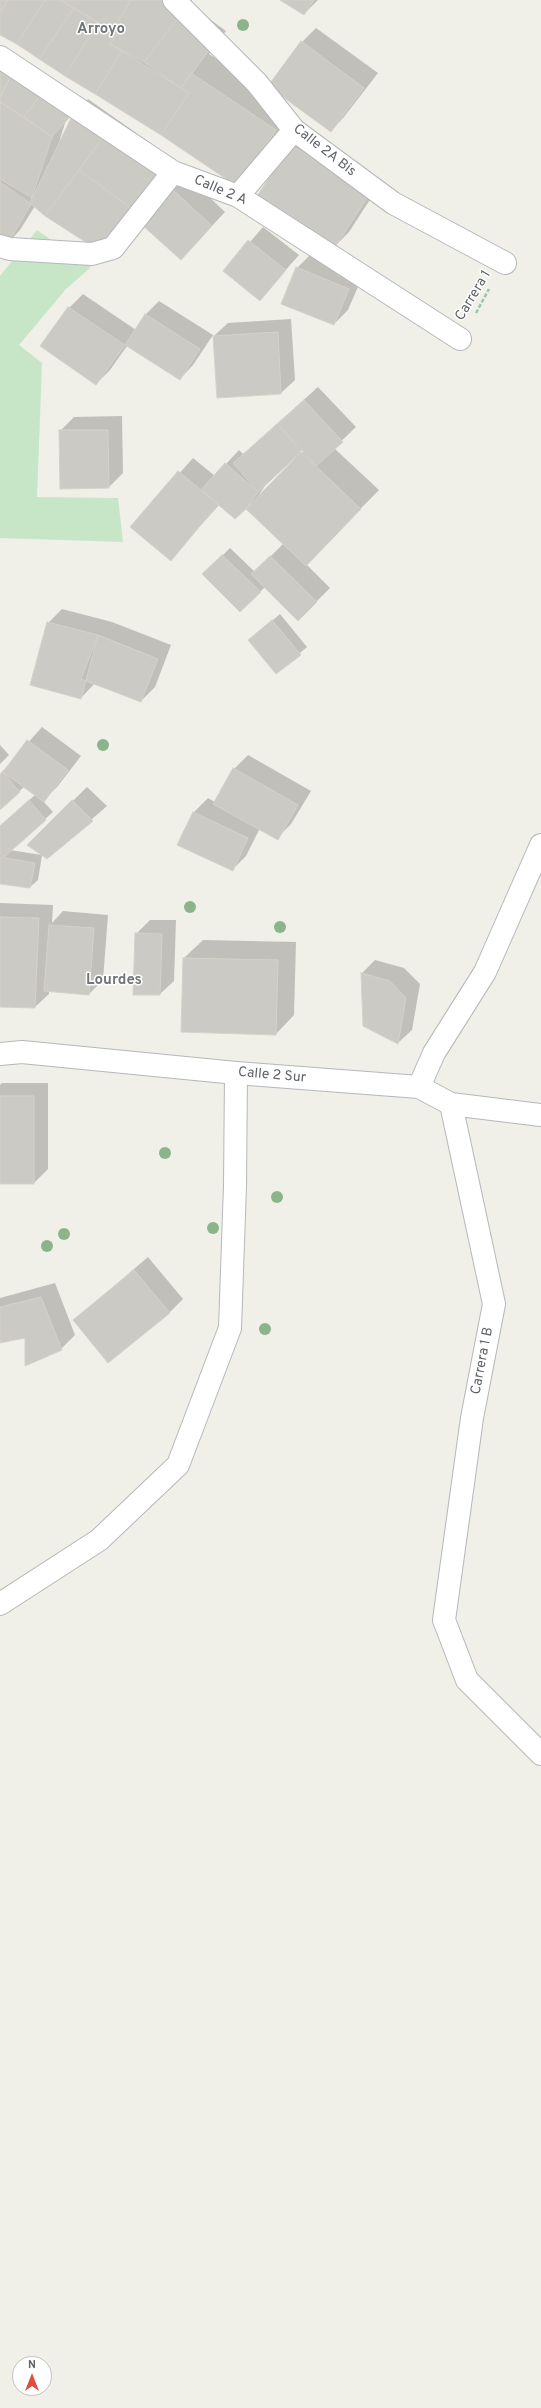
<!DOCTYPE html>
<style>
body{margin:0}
#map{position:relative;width:541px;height:2408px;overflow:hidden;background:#f0efe8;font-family:Overpass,sans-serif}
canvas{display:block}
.north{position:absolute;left:12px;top:2356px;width:40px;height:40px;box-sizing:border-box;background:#fff;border:1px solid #bfc1c2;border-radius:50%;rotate:0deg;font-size:11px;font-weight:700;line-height:16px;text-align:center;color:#5f6367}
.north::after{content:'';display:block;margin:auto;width:14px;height:18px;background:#e14d3d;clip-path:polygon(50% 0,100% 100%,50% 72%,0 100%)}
</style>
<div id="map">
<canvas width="541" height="2408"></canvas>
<div class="north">N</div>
</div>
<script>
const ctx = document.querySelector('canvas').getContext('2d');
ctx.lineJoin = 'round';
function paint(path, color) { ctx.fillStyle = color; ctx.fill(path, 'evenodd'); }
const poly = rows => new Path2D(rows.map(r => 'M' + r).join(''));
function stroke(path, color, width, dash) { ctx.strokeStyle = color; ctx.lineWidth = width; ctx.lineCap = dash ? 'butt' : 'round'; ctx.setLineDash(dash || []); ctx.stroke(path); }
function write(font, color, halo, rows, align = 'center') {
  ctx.font = font + ' Overpass,sans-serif'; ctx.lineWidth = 3; ctx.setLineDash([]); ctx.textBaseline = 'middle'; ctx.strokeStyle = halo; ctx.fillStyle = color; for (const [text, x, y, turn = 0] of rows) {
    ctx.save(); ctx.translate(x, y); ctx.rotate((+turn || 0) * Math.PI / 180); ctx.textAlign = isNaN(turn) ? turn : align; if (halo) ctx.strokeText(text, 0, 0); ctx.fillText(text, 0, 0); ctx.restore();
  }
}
paint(poly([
 [37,230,91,267,66,289,19,345,42,363,37,497,118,498,123,542,0,538,0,276]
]), '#c6e6c7');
paint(poly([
 [0,0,192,0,190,5,226,31,209,54,294,112,256,167,161,134,0,34],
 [282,0,318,0,304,14],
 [316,28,378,73,344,117,331,131,269,86,302,42],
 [0,54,82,106,88,99,176,161,35,206,20,230,7,244,0,240],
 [74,111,62,139,60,139,65,123],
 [305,132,382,181,349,232,335,246,292,145],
 [187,176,225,212,181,259,173,190],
 [263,227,299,255,260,299,225,271],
 [311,254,363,275,348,310,334,324,297,268],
 [83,294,136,330,145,315,159,301,213,335,193,365,180,379,127,346,110,370,96,384,69,308],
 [291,319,295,380,281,393,214,336,228,323],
 [318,387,356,427,334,448,379,490,306,564,330,588,316,602,265,587,240,611,204,574,230,548,255,572,284,543,246,507,219,505,171,559,132,527,193,458,215,476,239,450,243,454],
 [304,448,306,449,258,496,269,480],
 [122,416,123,473,109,487,60,431,74,417],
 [62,609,112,622,171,645,155,687,141,701,95,683,81,698,48,623],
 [280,614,307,647,277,672,250,640],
 [42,727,81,756,57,787,43,801,53,812,10,850,42,855,38,880,30,887,0,883,0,826,35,795,24,787,0,809,0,774],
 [0,745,9,755,0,764],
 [248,755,311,791,291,824,277,838,260,828,246,856,232,870,178,844,194,812,208,798,215,802,234,769],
 [87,787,107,806,47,858,42,831],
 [0,903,53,905,52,923,63,911,108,915,103,980,89,994,49,991,49,994,35,1007,0,1006],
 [150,920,176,920,174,981,160,994,136,934],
 [203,940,296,942,294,1015,276,1034,182,1031,184,958],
 [375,960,404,968,420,984,412,1030,398,1043,362,973],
 [2,1083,48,1083,48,1169,34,1183,0,1183,0,1085],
 [148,1257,183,1299,169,1313,74,1320],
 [55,1283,75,1335,61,1349,26,1336,0,1342,0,1298]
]), '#0003');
const building = poly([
 [0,0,8,0,0,13,0,0],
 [8,0,45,0,17,44,0,35,0,13,8,0],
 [45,0,60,0,74,8,39,59,17,44,45,0],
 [60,0,131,0,112,31,60,0],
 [131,0,166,0,181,9,177,19,144,62,110,44,117,34,112,31,131,0],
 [280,0,314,0,304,15,280,0],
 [74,8,98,22,65,76,39,59,74,8],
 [177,19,213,45,181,88,144,62,177,19],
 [98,22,117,34,110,44,122,51,95,94,65,76,98,22],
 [301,41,364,88,331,132,268,86,301,41],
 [122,51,189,93,161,135,95,94,122,51],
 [0,65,13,72,0,97,0,65],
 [13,72,44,90,24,117,0,102,0,97,13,72],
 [191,73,276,130,238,187,161,135,189,93,181,88,191,73],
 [44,90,74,112,52,137,24,117,44,90],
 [0,102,52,137,30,203,0,182,0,102],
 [74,112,105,135,45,216,30,203,74,112],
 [105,135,163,175,132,209,79,170,105,135],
 [291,145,369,195,335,247,257,196,291,145],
 [79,170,132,209,98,250,45,216,79,170],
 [0,179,34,199,7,245,0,241,0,179],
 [172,189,212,226,181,260,141,224,172,189],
 [248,240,286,270,260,301,223,271,248,240],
 [296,267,349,289,334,325,281,304,296,267],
 [68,307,125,345,96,385,40,346,68,307],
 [145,314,200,349,180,380,125,345,145,314],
 [278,332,281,394,217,398,213,336,278,332],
 [304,400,343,442,316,466,278,424,304,400],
 [278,424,301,452,258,492,233,463,278,424],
 [59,430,108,430,109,488,60,489,59,430],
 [301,452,361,509,306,566,246,509,301,452],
 [225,463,258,492,246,509,235,519,201,490,225,463],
 [178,471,218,504,171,561,130,527,178,471],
 [222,555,261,592,240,612,202,574,222,555],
 [270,556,317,602,298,621,251,574,270,556],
 [272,620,301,655,276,674,248,640,272,620],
 [47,622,98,635,81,699,30,685,47,622],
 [98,635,158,659,141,702,81,679,98,635],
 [27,740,68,770,44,802,3,772,27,740],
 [233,768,298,805,278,840,213,804,233,768],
 [3,772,20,792,0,810,0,775,3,772],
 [29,800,46,820,3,858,0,854,0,826,29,800],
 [72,800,93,821,47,859,27,845,72,800],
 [193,812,248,838,233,871,177,845,193,812],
 [0,857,35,863,30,888,0,884,0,857],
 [0,917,39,918,35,1008,0,1007,0,917],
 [49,925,94,928,89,995,44,991,49,925],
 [135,933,162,934,160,995,133,995,135,933],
 [183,958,278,960,276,1035,181,1032,183,958],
 [361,973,390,981,406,998,398,1044,363,1026,361,973],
 [0,1096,34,1096,34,1184,0,1184,0,1096],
 [134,1270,170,1313,108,1363,73,1320,134,1270],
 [41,1297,62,1350,25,1366,25,1338,0,1343,0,1307,41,1297]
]);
paint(building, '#cccac4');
stroke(building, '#d5d1c7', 1);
const street = poly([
 [174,0,257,83,294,130,393,203,505,263],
 [0,57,173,172,238,196,460,339],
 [238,196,294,130],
 [0,246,10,249,92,254,113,248,173,172],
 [0,1054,22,1052,236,1073,419,1087,451,1104,541,1115],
 [419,1087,434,1053,485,972,541,845],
 [451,1104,494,1304,472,1418,444,1620,467,1680,541,1754],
 [0,1604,99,1540,178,1465,230,1328,235,1186,236,1073]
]);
stroke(street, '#b5b8bb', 24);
stroke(poly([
 [476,313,489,289]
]), '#9ec4aa', 2.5, [4, 2]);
stroke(street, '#fff', 22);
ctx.fillStyle = '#8cb48b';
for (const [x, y] of [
 [243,25],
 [103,745],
 [190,907],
 [280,927],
 [165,1153],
 [277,1197],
 [213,1228],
 [64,1234],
 [47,1246],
 [265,1329]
]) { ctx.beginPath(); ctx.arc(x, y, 6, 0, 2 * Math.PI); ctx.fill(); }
write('14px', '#5f6367', '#fff', [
 ["Calle 2A Bis",324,151,38],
 ["Calle 2 A",220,191,23],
 ["Carrera 1",474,296,-59],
 ["Calle 2 Sur",272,1076,5],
 ["Carrera 1 B",483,1361,-79]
]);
write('bold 15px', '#707579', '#fff', [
 ["Arroyo",101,30],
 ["Lourdes",114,981]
]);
</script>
